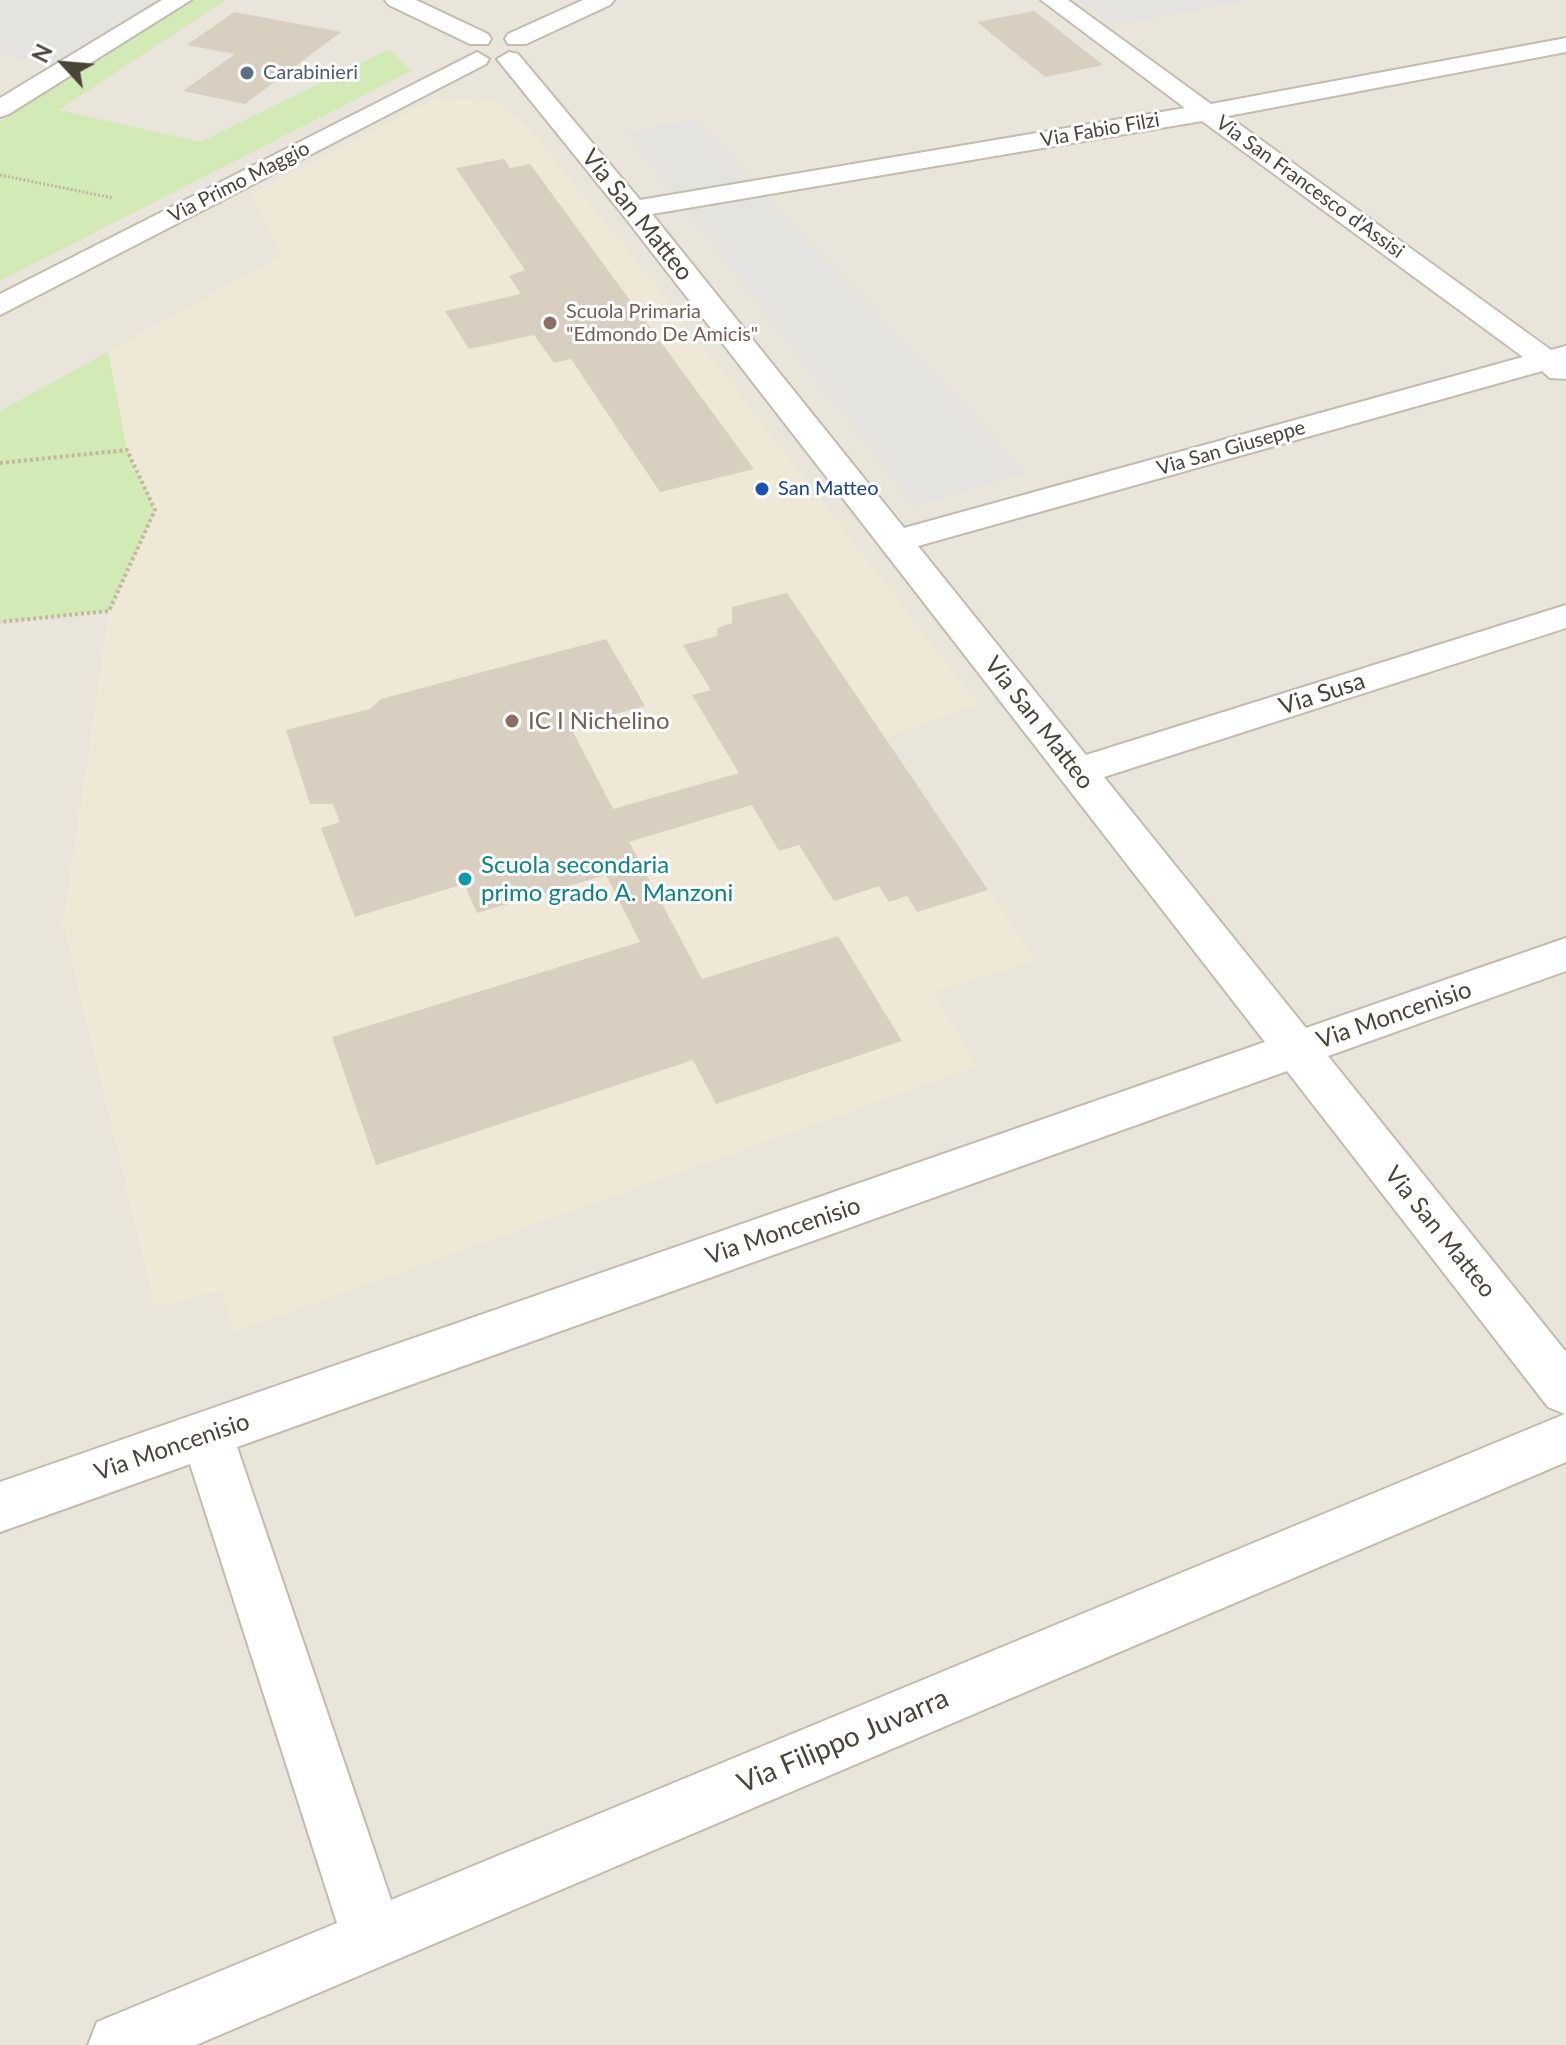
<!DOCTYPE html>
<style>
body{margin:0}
#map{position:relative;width:1566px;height:2045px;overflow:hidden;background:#f6f3ec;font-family:Lato,sans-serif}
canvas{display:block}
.north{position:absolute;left:24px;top:24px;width:80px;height:80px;-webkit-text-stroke:6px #fff;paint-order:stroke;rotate:296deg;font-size:22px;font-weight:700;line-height:32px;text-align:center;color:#4b4439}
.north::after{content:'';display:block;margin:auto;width:28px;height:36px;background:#4b4439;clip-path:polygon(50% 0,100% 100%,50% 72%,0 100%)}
</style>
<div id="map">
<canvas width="1566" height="2045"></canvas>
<div class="north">N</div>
</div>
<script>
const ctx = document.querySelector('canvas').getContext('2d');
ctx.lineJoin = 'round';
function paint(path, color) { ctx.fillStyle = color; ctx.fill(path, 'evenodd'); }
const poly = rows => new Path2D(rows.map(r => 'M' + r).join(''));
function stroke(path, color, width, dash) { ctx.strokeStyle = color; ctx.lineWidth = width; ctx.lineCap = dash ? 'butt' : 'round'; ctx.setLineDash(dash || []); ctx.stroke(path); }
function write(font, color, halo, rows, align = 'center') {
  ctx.font = font + ' Lato,sans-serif'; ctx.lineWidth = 6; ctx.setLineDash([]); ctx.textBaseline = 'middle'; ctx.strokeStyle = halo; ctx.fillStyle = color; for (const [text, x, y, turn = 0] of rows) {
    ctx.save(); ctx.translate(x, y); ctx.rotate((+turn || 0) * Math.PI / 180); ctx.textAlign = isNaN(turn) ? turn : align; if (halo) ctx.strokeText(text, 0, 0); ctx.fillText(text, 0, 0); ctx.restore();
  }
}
paint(poly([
 [0,0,1566,0,1566,2045,0,2045]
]), '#eae5da');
paint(poly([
 [435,98,498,102,525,124,654,283,978,704,885,738,1036,960,934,992,977,1066,234,1332,221,1290,155,1307,63,924,109,611,155,510,127,450,108,352,282,255,250,195]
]), '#efe8d6');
paint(poly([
 [186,0,225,0,59,110,201,142,389,49,411,71,0,281,0,122],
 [108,352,127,450,155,510,109,611,0,622,0,411]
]), '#d2eab5');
paint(poly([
 [0,0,167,0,59,67,0,54],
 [1078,0,1247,0,1112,25],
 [694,119,1025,472,915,506,628,134]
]), '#e5e3e0');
paint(poly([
 [1034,11,1103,65,1045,77,977,22],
 [234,12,341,32,245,104,183,91,235,54,187,45],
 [504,159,510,168,530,164,754,469,660,492,571,359,554,363,534,335,469,349,445,311,521,294,509,276,525,270,456,168],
 [787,593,988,890,917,912,907,896,889,902,879,886,834,901,799,845,779,851,752,805,629,842,702,979,838,936,902,1041,716,1104,693,1060,376,1165,332,1037,640,942,606,875,477,913,464,884,355,917,321,828,340,822,333,804,310,804,286,730,370,709,381,699,606,639,645,706,570,726,613,809,739,773,692,695,711,690,683,645,717,636,717,628,732,623,732,607]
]), '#d8cfc1');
const street = poly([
 [162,0,191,0,9,114,0,117,0,98,162,0],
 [385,0,416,0,488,34,491,39,488,44,470,44,389,5,385,0],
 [583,0,614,0,610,5,526,44,508,44,505,39,508,34,583,0],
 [1041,0,1068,0,1211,104,1566,38,1566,52,1228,116,1551,350,1566,346,1566,379,1550,378,1542,371,918,546,1086,755,1566,605,1566,628,1104,777,1306,1028,1566,938,1566,971,1328,1056,1566,1352,1566,1462,196,2045,88,2045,97,2022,337,1923,190,1464,0,1532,0,1482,1265,1042,623,215,497,59,509,52,518,54,640,200,1185,108,1041,0],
 [1202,121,1523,357,904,528,652,214,1202,121],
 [1287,1071,1548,1407,1565,1414,391,1900,237,1447,1287,1071],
 [477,52,489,59,486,64,0,315,0,294,477,52]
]);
stroke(street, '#c2bbae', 4);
stroke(poly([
 [0,175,113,198]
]), '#c4b79f', 3, [2, 2]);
stroke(poly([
 [0,463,127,450,155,510,109,611,0,622]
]), '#c4b79f', 4, [3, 3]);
paint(street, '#fff');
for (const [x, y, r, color] of [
 [247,73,8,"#5c6f8a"],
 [550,323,8,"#8d6e63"],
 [762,489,8,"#1a4fb4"],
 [512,721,8,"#8d6e63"],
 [465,879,8,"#0f9aa8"]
]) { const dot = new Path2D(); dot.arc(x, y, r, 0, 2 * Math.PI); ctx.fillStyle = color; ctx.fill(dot); stroke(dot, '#fff', 3); }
write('20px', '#4e5e75', '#fff', [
 ["Carabinieri",263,73]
], 'left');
write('20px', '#4b4439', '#fff', [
 ["Via Fabio Filzi",1100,130,-10],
 ["Via Primo Maggio",239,182,-27],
 ["Via San Francesco d'Assisi",1310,187,36],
 ["Via San Giuseppe",1231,448,-16]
]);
write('20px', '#785e54', '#fff', [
 ["Scuola Primaria",566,312],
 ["\"Edmondo De Amicis\"",566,335]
], 'left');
write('20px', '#164399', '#fff', [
 ["San Matteo",778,489]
], 'left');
write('24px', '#4b4439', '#fff', [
 ["Via San Matteo",637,215,51],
 ["Via Susa",1322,694,-18],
 ["Via San Matteo",1039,723,52],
 ["Via Moncenisio",1394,1015,-19],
 ["Via Moncenisio",783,1231,-19],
 ["Via San Matteo",1440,1232,51],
 ["Via Moncenisio",172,1447,-19]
]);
write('24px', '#785e54', '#fff', [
 ["IC I Nichelino",528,721]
], 'left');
write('24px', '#0d838f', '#fff', [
 ["Scuola secondaria",481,865],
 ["primo grado A. Manzoni",481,893]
], 'left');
write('28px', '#4b4439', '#fff', [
 ["Via Filippo Juvarra",843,1741,-23]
]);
</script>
